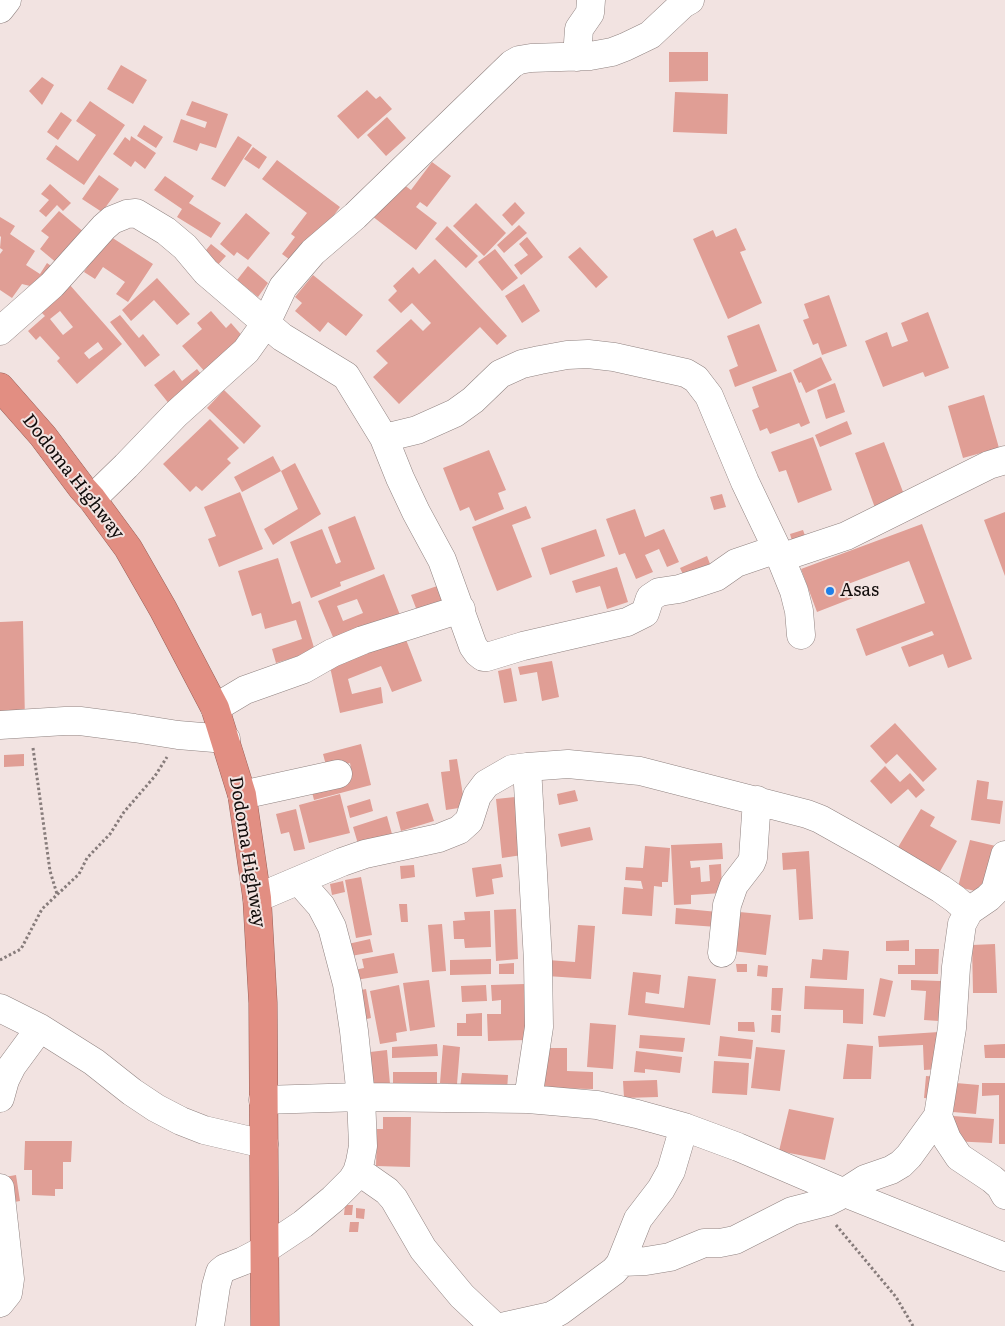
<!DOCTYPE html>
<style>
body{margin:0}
canvas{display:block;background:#f2e3e1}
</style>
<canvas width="1005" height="1326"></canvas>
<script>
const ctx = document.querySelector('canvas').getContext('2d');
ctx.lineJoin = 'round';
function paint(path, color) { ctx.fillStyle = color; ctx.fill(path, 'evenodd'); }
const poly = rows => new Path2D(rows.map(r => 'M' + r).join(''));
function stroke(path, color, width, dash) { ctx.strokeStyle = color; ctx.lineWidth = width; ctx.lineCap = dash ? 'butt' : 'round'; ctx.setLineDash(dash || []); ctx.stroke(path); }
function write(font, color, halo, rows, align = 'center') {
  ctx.font = font + ' Literata,serif'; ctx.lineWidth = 4; ctx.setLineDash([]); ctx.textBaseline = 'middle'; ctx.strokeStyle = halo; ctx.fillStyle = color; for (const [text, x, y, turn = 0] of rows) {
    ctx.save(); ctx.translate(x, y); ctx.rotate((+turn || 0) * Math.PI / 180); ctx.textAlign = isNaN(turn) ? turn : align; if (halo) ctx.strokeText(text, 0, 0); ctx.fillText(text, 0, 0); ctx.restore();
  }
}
paint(poly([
 [669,52,708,52,708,81,669,82],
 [121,65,147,80,133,104,107,89],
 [42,77,54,85,42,105,29,91],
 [367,90,376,99,380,96,392,109,358,139,337,116],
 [675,92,728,94,727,134,673,132],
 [90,101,125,125,84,185,46,159,56,145,78,161,96,135,76,121],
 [192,101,228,114,216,148,200,143,197,151,173,142,181,119,205,128,207,122,186,115],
 [61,112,72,120,58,140,47,132],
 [387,117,406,138,386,156,367,135],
 [144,125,163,137,156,148,137,136],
 [131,136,156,153,145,169,135,161,131,167,113,154,125,137,130,141],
 [238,136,252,145,225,187,211,179],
 [253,147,267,157,259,169,244,159],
 [277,160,340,207,297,265,282,254,295,237,291,234,307,213,262,179],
 [432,162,451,176,427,207,420,202,416,207,437,223,416,250,372,216,396,179,411,190],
 [99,175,119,189,102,212,82,199],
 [165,176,194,196,189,203,221,223,211,238,177,217,182,209,154,190],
 [50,184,71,203,63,211,57,205,46,217,39,211,49,200,41,194],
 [515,202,525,213,512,226,502,215],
 [476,203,506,233,484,256,453,226],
 [59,211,85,233,58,264,40,249,49,237,41,231],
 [246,213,270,233,248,260,237,252,234,256,220,244],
 [0,217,15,226,10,234,35,251,26,265,40,274,47,263,54,268,34,287,22,284,12,298,0,290,0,254,3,250,0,248,1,237,0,236],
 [519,225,527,233,504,253,497,245],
 [447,226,478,256,466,268,435,239],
 [736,228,746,250,740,252,762,303,728,319,693,239,713,230,716,237],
 [108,235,153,264,128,302,116,294,125,282,103,267,95,279,84,272],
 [527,237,543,257,521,275,514,265,528,255,519,244],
 [211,244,226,256,216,267,202,255],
 [580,247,608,277,596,288,568,257],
 [495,249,518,278,502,291,478,262],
 [435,259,507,336,497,345,480,327,399,404,373,377,388,363,376,351,411,319,423,331,431,323,412,303,401,313,388,300,397,291,393,286,413,267,419,274],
 [248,266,268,283,258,297,237,280],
 [313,275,363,315,346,336,328,322,320,332,295,311,302,303,295,297],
 [157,278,190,314,177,325,154,300,131,321,122,310],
 [69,284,122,344,77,384,57,361,60,358,40,336,36,340,28,331,45,316,39,310],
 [60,311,73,327,63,335,50,319],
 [98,342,103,349,89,359,84,353],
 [524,284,540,311,522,323,505,296],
 [829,295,847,346,822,355,818,343,813,345,803,320,809,318,804,304],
 [211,311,226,328,231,323,245,339,206,373,182,346,202,329,197,323],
 [928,312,949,368,925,377,923,372,883,387,865,341,887,332,892,347,908,341,901,323],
 [120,315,139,338,143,334,160,355,145,367,110,322],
 [759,324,777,371,735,387,729,370,738,366,727,336],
 [821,357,832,380,806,393,801,382,799,383,793,370],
 [197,369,204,378,170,405,154,385,174,370,182,381],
 [791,372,810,423,801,427,799,423,770,434,767,428,760,431,752,410,759,407,752,387],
 [835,383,845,412,826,419,817,390],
 [224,390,261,426,244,444,207,408],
 [984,395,999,448,963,458,948,406],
 [210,419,239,448,227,459,231,463,202,491,196,486,190,492,163,464],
 [847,421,852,434,820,447,815,435],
 [813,437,832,490,798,503,786,470,779,472,771,452],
 [884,442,908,505,878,516,855,453],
 [489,450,506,490,498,493,504,509,475,521,469,507,460,511,443,468],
 [273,456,281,471,242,492,234,477],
 [295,463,321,514,273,545,264,529,298,509,281,471],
 [240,492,263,549,219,567,208,539,216,536,204,507],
 [722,494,726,507,714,510,710,497],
 [526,506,531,518,512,525,532,577,497,591,472,527],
 [635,509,645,537,664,529,679,562,667,567,659,549,645,555,653,572,636,579,625,553,619,555,606,519],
 [1005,512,1005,576,984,520],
 [355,516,375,569,340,582,341,586,311,598,290,542,322,529,336,564,341,562,328,527],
 [922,524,972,659,948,668,943,654,909,667,901,647,934,635,932,631,866,656,856,629,925,603,909,561,848,584,853,598,817,612,801,569],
 [596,529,605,556,550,575,541,548],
 [803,530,808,544,794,548,790,534],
 [707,556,713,572,687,583,680,568],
 [278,558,292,604,300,601,315,651,276,663,272,649,302,639,296,620,265,629,261,613,252,616,238,571],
 [617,567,628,602,607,609,600,586,576,593,572,581],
 [384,574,400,615,335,642,318,601],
 [357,599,363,613,343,621,337,606],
 [443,584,450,604,419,616,411,595],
 [23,621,25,722,0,723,0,622],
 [405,637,422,681,392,692,381,666,348,679,352,694,381,687,383,703,340,713,330,667],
 [552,661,559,697,542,701,537,672,520,675,518,667],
 [511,668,517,701,504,703,498,671],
 [895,723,937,769,923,782,897,754,886,764,870,746],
 [361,744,371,785,314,800,310,784,352,774,350,763,327,769,323,754],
 [24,754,24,766,4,767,4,755],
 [457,759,465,807,446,810,441,772,450,771,449,760],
 [885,766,900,782,910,773,925,790,916,798,908,789,891,804,870,781],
 [977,780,989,782,987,799,1003,801,1000,824,971,820],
 [575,790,578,801,559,805,557,794],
 [340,794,350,833,309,843,299,805],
 [515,797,522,855,502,858,496,799],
 [370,799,373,811,350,818,347,806],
 [428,803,434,821,401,831,396,812],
 [296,809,305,849,294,851,289,832,281,834,276,814],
 [921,809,935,817,930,826,957,841,938,875,894,854],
 [387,816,392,834,358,844,353,827],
 [590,827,593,840,561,847,558,834],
 [970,840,1000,847,988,894,958,887],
 [722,843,723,859,690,861,691,868,700,867,701,882,710,881,709,865,721,864,722,893,691,895,691,904,674,905,671,845],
 [645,846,670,848,668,882,662,882,662,887,654,886,652,916,622,914,624,887,643,889,641,881,625,880,626,867,643,868],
 [809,851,813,919,799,920,796,869,783,870,782,853],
 [501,864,503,877,492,879,494,894,476,897,472,868],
 [414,865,415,877,401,879,400,866],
 [361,877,372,935,356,938,345,880],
 [343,881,345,892,332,895,330,884],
 [399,904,407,904,408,922,401,922],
 [676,908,718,912,717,927,675,924],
 [516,909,518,959,496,961,494,910],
 [490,911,491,947,465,948,464,939,454,939,453,921,465,920,464,912],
 [729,911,771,915,766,955,724,950],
 [442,924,446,971,432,972,428,925],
 [578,925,595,926,591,979,547,976,548,960,575,962],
 [370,939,373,952,351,956,348,944],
 [909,940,909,951,886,951,886,941],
 [995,944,997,993,973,993,972,945],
 [823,949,849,951,847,980,810,978,812,959,822,960],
 [915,949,939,949,938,974,898,974,898,965,915,965],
 [394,953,398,973,356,980,354,970,364,968,362,959],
 [491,959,491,974,450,975,450,960],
 [514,963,514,974,499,974,499,964],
 [736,964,747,964,747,972,737,972],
 [758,965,768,966,767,977,757,976],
 [633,972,661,975,659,994,646,992,645,1003,684,1008,688,976,716,979,710,1025,628,1015],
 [880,978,893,981,885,1017,873,1015],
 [429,980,435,1027,410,1031,403,983],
 [911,980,941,981,939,1021,924,1020,926,991,911,990],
 [525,984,527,1040,488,1041,487,1014,501,1014,501,1000,492,1001,491,985],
 [399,985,407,1031,396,1033,397,1041,380,1044,370,991],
 [486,985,487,1001,462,1002,461,986],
 [805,986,864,989,863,1024,843,1023,843,1010,804,1009],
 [772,988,783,988,781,1011,771,1010],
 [366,989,371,1018,358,1021,352,992],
 [482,1013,482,1036,457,1036,457,1023,466,1023,466,1014],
 [772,1015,781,1015,780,1033,771,1032],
 [738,1022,754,1022,755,1032,738,1031],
 [590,1023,616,1025,613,1069,587,1067],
 [939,1032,941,1069,924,1070,923,1045,879,1047,878,1036],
 [640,1035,685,1038,683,1052,639,1048],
 [720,1036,753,1040,751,1059,718,1056],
 [437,1044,438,1056,392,1058,392,1047],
 [847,1044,873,1046,871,1079,843,1079],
 [1005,1044,1005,1058,985,1058,984,1045],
 [443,1045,460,1047,457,1084,440,1083],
 [756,1047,785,1050,780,1091,751,1088],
 [542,1048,567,1048,567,1071,593,1072,593,1089,541,1088],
 [387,1050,390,1084,366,1086,372,1072,370,1052],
 [636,1051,682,1057,680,1073,645,1069,645,1073,634,1072],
 [714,1061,749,1063,747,1095,712,1093],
 [393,1072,437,1072,437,1086,393,1086],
 [462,1073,508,1075,507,1091,460,1088],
 [926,1076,938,1077,937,1099,924,1098],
 [657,1080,658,1097,624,1098,623,1081],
 [956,1083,979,1085,976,1114,953,1112],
 [982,1083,1005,1083,1005,1144,999,1144,999,1095,982,1096],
 [789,1109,834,1118,825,1160,779,1151],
 [953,1116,994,1119,992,1143,951,1141],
 [383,1117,411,1117,410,1167,376,1166,377,1129,383,1129],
 [25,1141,72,1141,71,1162,63,1162,63,1189,55,1189,55,1196,32,1195,32,1170,24,1170],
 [16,1175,20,1201,9,1203,5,1177],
 [345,1205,353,1205,352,1215,344,1215],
 [356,1208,365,1209,364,1219,356,1218],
 [350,1222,359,1222,358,1232,349,1232]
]), '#e09e95');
const minor = poly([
 [0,9,7,0],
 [577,57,579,29,590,13,591,0],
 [0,331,52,285,104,227,112,220,127,214,136,213,166,231,185,247,206,272,282,337,346,376,384,438,400,478,416,512,442,560,473,646,478,653,483,657,487,657,523,646,627,622,645,613,650,598,659,592,679,589,701,582,716,577,736,563,777,549],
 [384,438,417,430,455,413,473,400,500,374,522,364,540,360,567,355,588,354,614,357,686,373,696,379,709,396,745,482,777,549,794,591,799,611,801,635],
 [92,499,126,466,176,414,246,351,266,323,283,287,313,252,355,216,512,64,519,60,531,58,590,56,612,52,625,47,650,35,683,4,690,0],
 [780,558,846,536,989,465,1005,460],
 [215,708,245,690,304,669,332,653,363,640,461,609],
 [0,725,65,721,80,721,134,728,178,735,226,739],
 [527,767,538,961,539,1027,528,1099],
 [242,795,338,774],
 [257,898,342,862,365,854,439,838,459,830,469,821,477,796,486,784,512,769,527,767,568,764,640,771,807,814,820,819,879,852,941,889,955,899,969,911],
 [722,953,727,905,734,885,751,863,753,858,757,800],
 [0,1008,40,1028,94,1062,132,1092,156,1108,181,1121,204,1130,264,1144],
 [0,1098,5,1080,12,1066,40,1028],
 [263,1100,361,1097,528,1099,597,1105,637,1114,684,1127,738,1147,845,1193,1005,1257],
 [938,1116,947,1139,959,1157,992,1179,1000,1186,1005,1195],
 [357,1172,367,1177,387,1191,394,1199,423,1249,437,1266,462,1296,494,1326],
 [0,1188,10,1279,8,1293,0,1303],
 [622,1262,646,1261,670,1257,704,1243,720,1243,735,1240,792,1211,827,1202,837,1197,865,1179,891,1170,901,1164,909,1156,938,1116,952,1028,956,967,962,924,969,911,988,898,995,891,1005,855],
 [210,1326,216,1286,220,1272,225,1268,243,1261,264,1250,303,1224,333,1199,352,1180,357,1172,360,1162,363,1146,361,1097,354,1031,347,984,332,927,321,906,299,881],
 [506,1326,551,1316,560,1311,614,1271,620,1264,638,1219,661,1189,671,1171,684,1127]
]);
const highway = poly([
 [0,387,43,436,82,488,92,499,128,548,163,609,215,708,242,795,257,898,263,1003,265,1326]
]);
stroke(minor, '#908381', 29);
stroke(highway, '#996058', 29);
stroke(poly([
 [33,748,50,871,57,894],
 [0,960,21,949,42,909,79,874,87,858,110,834,124,812,155,776,167,757],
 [836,1225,896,1297,913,1326]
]), '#877c7b', 3, [2.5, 2.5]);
stroke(minor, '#fff', 28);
stroke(highway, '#e28e82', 28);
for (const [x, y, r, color] of [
 [830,591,5,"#1e7fe8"]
]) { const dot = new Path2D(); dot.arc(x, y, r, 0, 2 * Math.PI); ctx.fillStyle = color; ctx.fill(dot); stroke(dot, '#f2e3e1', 2); }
write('18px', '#110c0b', '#f2e3e1', [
 ["Dodoma Highway",73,477,52],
 ["Dodoma Highway",247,852,81]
]);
write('18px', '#110c0b', '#f2e3e1', [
 ["Asas",840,591]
], 'left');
</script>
